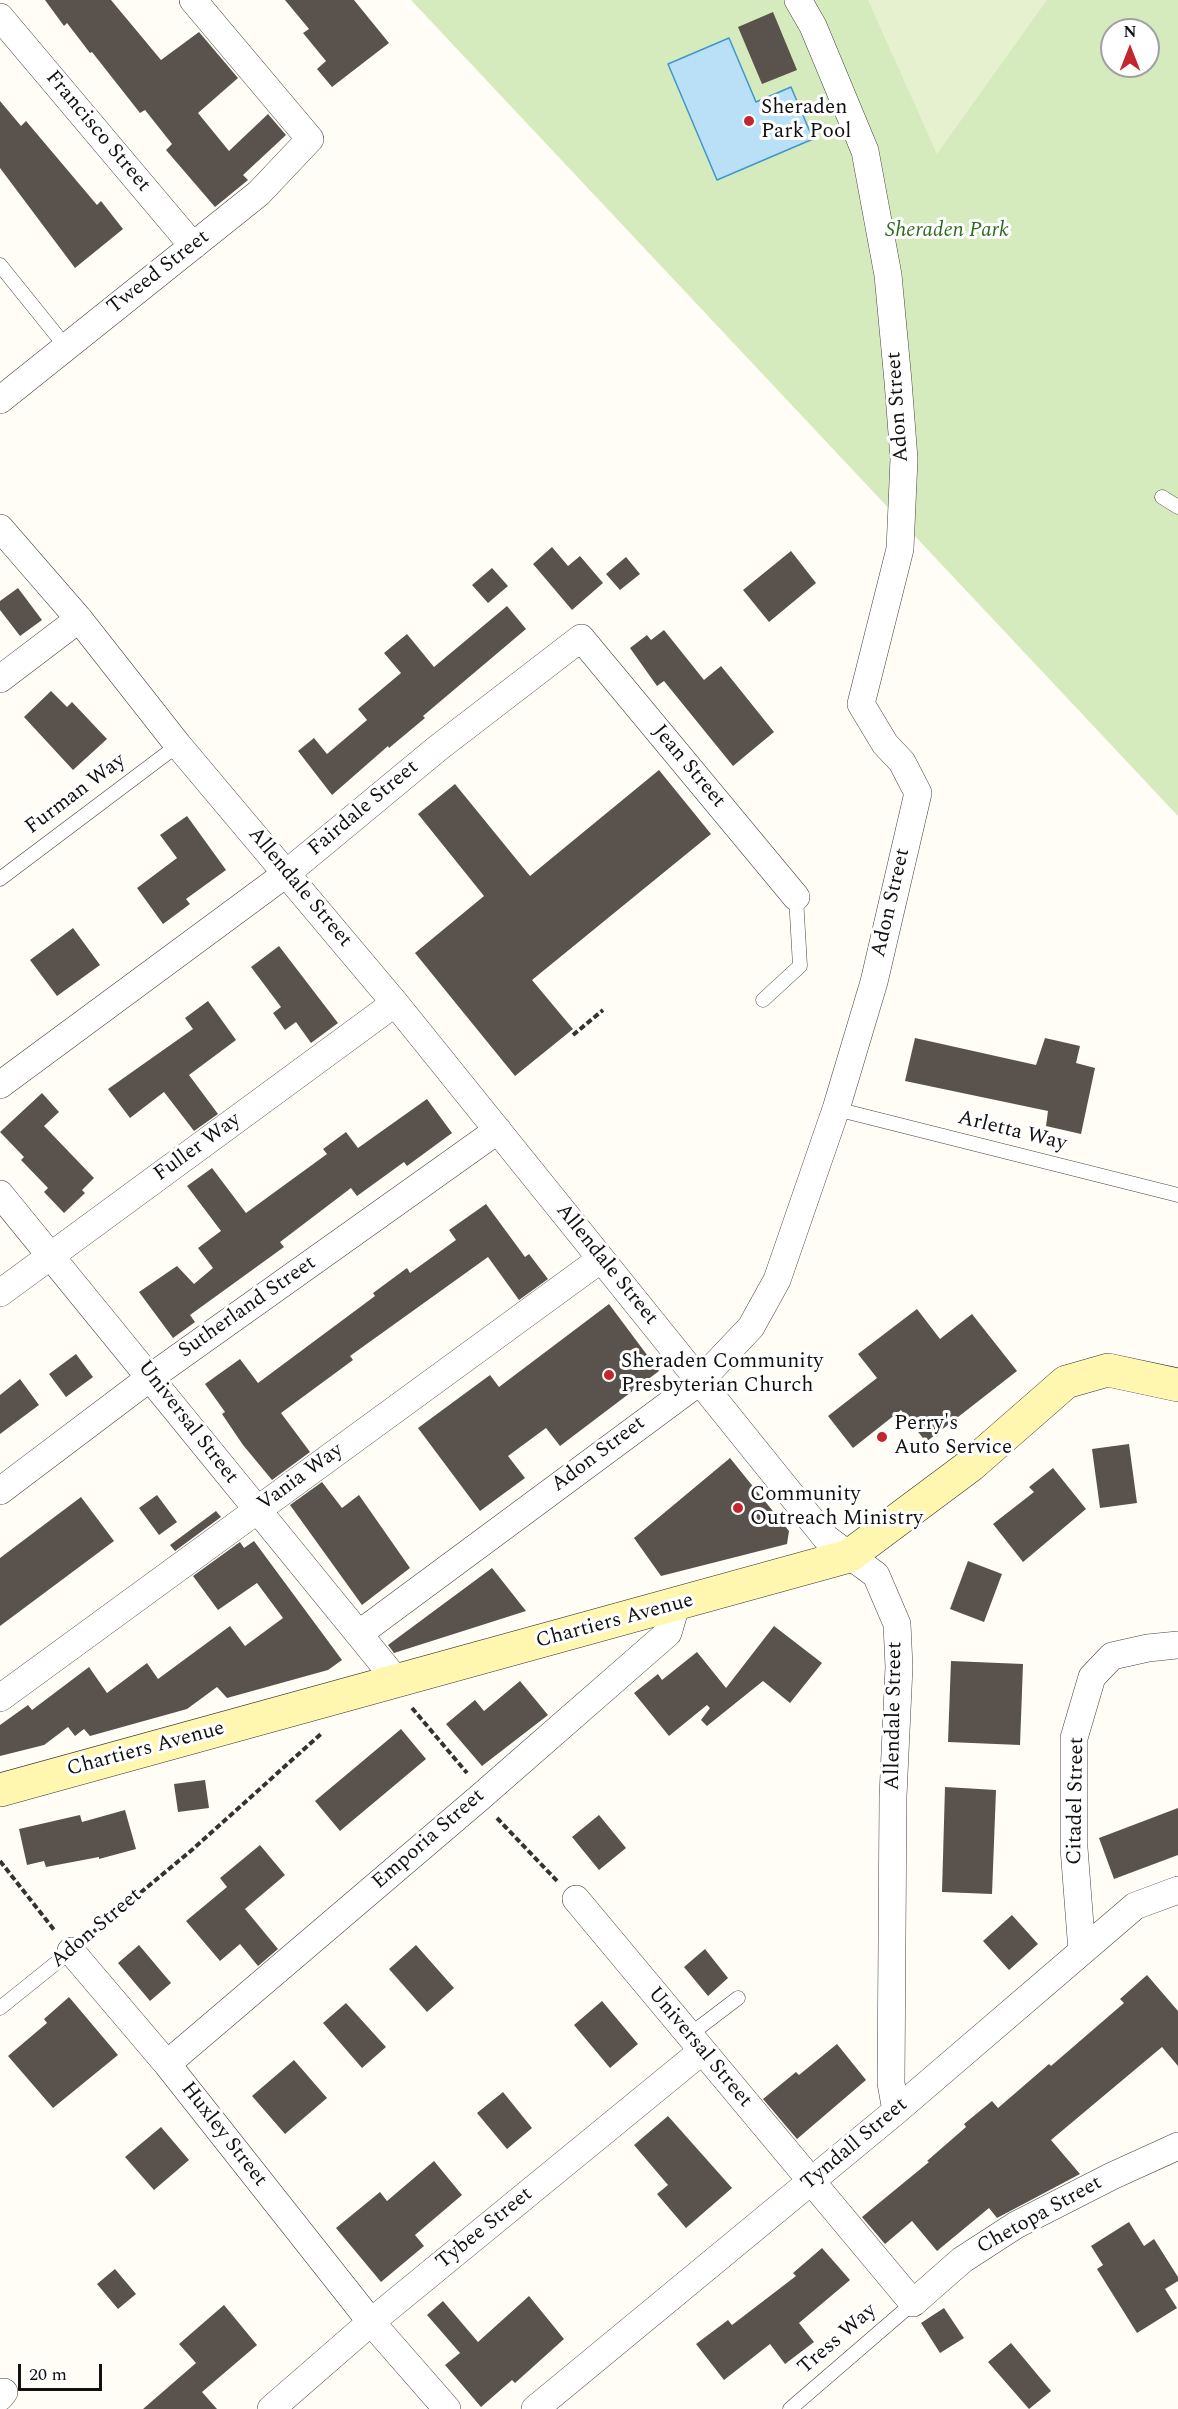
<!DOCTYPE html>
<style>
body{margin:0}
#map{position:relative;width:1178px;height:2409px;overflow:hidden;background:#fffdf5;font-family:Spectral,serif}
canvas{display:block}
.north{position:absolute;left:1100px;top:18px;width:60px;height:60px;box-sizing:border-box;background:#fff;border:2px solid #a0a0a0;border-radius:50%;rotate:0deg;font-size:16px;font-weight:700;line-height:24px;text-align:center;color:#111}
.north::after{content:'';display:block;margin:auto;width:21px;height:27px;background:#c4262e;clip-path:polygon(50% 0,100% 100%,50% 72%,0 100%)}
.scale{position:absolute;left:18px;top:2364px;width:84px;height:27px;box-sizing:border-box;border:3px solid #111;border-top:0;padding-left:8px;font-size:18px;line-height:21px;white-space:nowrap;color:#111;-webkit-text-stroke:4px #fff;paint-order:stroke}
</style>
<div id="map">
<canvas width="1178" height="2409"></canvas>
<div class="north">N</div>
<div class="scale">20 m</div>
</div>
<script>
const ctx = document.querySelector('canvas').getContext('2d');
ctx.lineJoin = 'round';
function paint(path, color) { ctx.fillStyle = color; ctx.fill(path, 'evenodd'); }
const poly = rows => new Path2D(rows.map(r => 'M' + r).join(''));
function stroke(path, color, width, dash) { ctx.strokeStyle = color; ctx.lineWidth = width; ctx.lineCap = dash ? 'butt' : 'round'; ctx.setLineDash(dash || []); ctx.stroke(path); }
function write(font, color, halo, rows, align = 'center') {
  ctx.font = font + ' Spectral,serif'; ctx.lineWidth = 6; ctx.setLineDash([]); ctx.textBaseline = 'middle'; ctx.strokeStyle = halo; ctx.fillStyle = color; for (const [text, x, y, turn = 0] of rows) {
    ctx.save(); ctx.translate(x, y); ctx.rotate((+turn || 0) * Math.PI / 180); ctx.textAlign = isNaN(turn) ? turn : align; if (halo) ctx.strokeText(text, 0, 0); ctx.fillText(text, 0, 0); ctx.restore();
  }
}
paint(poly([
 [411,0,1178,0,1178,816],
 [1112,30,1148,30,1148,66,1112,66]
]), '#d5ebbd');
paint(poly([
 [868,0,1047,0,937,154]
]), '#e6f2cf');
const water = poly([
 [729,38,756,102,791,87,813,139,717,180,668,64,729,38]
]);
paint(water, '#b9e0f7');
stroke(water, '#3f96cf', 1.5);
paint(poly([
 [45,0,111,0,161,60,199,32,238,78,198,113,229,151,268,114,286,135,243,175,248,180,215,207,166,150,172,144,145,110,140,113,92,52,90,53,67,23,64,26],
 [285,0,354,0,389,43,332,87,317,69,326,61,303,33,309,29],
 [773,12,797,70,762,84,738,27],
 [0,101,21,126,26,121,97,205,101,201,123,229,75,268,0,168],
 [552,547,568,566,580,556,603,583,572,610,533,564],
 [791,551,816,583,769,622,743,590],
 [626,557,640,574,620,590,606,574],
 [492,568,508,586,488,603,472,585],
 [18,588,42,620,20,636,0,610,0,601],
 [507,606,526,629,423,716,425,718,389,748,388,746,332,795,298,751,314,738,327,754,367,720,358,709,401,673,384,653,407,634,434,667],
 [664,630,704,680,721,666,774,732,733,766,664,681,657,686,630,648,647,635,651,640],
 [51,691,67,707,72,702,107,739,73,770,24,717],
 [659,770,711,834,532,980,573,1029,515,1076,415,953,484,896,418,814,455,784,530,876],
 [187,816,226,870,186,899,190,904,163,924,137,888,177,858,160,835],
 [73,928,100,965,57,996,30,960],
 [279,946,338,1023,311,1043,296,1022,285,1030,273,1013,281,1007,251,967],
 [208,1001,236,1040,189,1075,218,1114,194,1131,164,1092,130,1118,108,1089,193,1029,185,1018],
 [915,1038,1036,1065,1045,1038,1080,1046,1076,1063,1095,1068,1081,1134,1046,1126,1048,1111,905,1081],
 [42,1093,59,1112,44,1126,94,1178,82,1190,85,1193,64,1213,44,1192,48,1188,21,1160,24,1157,0,1132],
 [427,1099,452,1133,407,1166,404,1162,357,1196,351,1188,280,1242,284,1247,190,1315,195,1322,173,1338,139,1292,177,1266,194,1284,213,1268,198,1248,221,1231,187,1186,212,1168,246,1213,327,1154,323,1149,346,1132,358,1148],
 [486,1204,525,1257,529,1254,548,1279,519,1300,488,1257,350,1356,353,1360,281,1413,310,1452,272,1480,243,1445,222,1414,225,1412,205,1384,240,1359,258,1383,375,1296,373,1293,407,1268,410,1273,456,1240,449,1230],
 [609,1304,659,1371,560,1446,546,1428,508,1456,525,1478,480,1511,418,1428,490,1375,499,1387],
 [917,1309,940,1339,972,1314,1017,1371,926,1442,901,1410,853,1448,828,1416,877,1378,858,1354],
 [76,1354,93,1377,66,1397,49,1374],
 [20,1379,39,1405,0,1434,0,1395],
 [1129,1444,1137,1503,1100,1508,1092,1449],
 [730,1458,789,1531,787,1544,661,1576,634,1538],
 [1053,1468,1086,1509,1023,1562,993,1524,1034,1492,1029,1487],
 [322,1482,342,1508,359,1495,410,1568,362,1605,290,1505],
 [157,1495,177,1522,159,1535,139,1508],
 [81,1497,114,1541,0,1626,0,1558],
 [216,1511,221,1517,175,1551,170,1545],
 [254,1541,342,1660,328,1670,227,1698,217,1687,187,1709,90,1736,84,1729,75,1736,68,1727,44,1745,0,1756,0,1725,28,1705,32,1710,89,1667,107,1693,147,1663,158,1679,230,1626,245,1646,283,1618,257,1583,218,1610,193,1576,240,1542,244,1548],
 [968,1561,1002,1574,984,1622,950,1609],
 [492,1568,526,1611,394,1653,388,1645],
 [774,1626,822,1663,790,1703,763,1681,707,1726,701,1720,710,1708,707,1705,669,1736,634,1693,658,1674,662,1680,697,1652,726,1688],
 [951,1661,1023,1664,1020,1745,948,1742],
 [520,1681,548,1715,482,1766,446,1724,475,1700,484,1711],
 [401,1729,426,1759,340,1831,315,1801],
 [205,1780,209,1808,178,1812,174,1784],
 [945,1787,996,1790,992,1894,942,1892],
 [1178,1808,1178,1855,1114,1879,1099,1838],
 [125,1810,136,1849,99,1859,99,1857,46,1867,44,1861,27,1865,19,1829,80,1815,82,1822],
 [599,1815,626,1848,599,1870,572,1837],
 [260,1845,285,1875,245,1909,278,1949,258,1966,240,1944,220,1961,186,1921,227,1887,220,1878],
 [1012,1915,1038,1944,1009,1970,983,1941],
 [139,1945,171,1983,150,2001,118,1963],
 [416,1945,454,1988,427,2012,389,1969],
 [705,1949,728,1978,708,1996,684,1967],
 [1147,1975,1178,2011,1178,2066,1162,2047,1051,2140,1080,2174,997,2218,989,2208,937,2251,912,2221,885,2244,862,2217,929,2162,927,2161,966,2127,964,2124,992,2101,998,2108,1049,2064,1051,2066,1124,2003,1120,1999],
 [69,1997,118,2055,53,2108,8,2056,47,2023,44,2019],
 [602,2001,638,2044,610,2068,574,2025],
 [346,2003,386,2047,362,2068,323,2023],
 [837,2044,866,2080,797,2139,763,2099,796,2072,799,2075],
 [294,2060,327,2098,285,2134,252,2096],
 [503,2092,532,2128,507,2149,477,2113],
 [668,2116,732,2188,686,2228,657,2194,668,2185,634,2145],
 [161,2127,189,2160,154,2190,125,2157],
 [434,2161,462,2195,415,2235,424,2246,381,2282,336,2228,380,2192,387,2201],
 [1129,2222,1144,2246,1154,2239,1178,2277,1178,2281,1165,2289,1177,2308,1137,2333,1097,2269,1103,2265,1091,2246],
 [822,2248,850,2280,799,2323,814,2342,785,2364,770,2344,724,2380,696,2344,728,2320,732,2325,796,2276,793,2273],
 [115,2269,136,2294,118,2309,97,2284],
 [529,2296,564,2339,515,2383,512,2380,481,2407,445,2365,460,2353,427,2315,443,2301,478,2342],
 [224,2305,257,2345,202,2392,217,2409,143,2409,196,2363,179,2344],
 [944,2308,964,2338,940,2353,921,2323],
 [1011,2343,1051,2391,1029,2409,988,2362]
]), '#5a524d');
const lane = poly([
 [0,265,66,347],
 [1162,497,1178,507],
 [0,879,178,745],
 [763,1000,800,966,796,897],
 [836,1109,1178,1195],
 [0,2008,71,1951],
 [688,2036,738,1998],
 [790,2409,913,2303]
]);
const street = poly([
 [0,17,193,246],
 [0,400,259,193,310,139,193,0],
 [0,528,79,619,178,745,395,1003,826,1538,876,1575,897,1624,899,1667,893,1796,891,2083,896,2111],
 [0,679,79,619],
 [0,1085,287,873,438,748,581,638,796,897],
 [0,1194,397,1681],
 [0,1293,395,1003],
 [0,1491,151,1377,498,1130],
 [360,1633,699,1382,751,1327,777,1280,836,1109,874,982,918,793,902,762,885,744,861,704,900,549,904,459,898,381,888,275,865,151,813,26,798,0],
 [0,1698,601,1259],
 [576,1899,913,2303,962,2260,1016,2225,1112,2176,1178,2146],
 [71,1951,167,2064,371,2322,447,2409],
 [1082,1951,1074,1848,1074,1738,1092,1677,1112,1656,1148,1648,1178,1645],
 [167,2064,478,1799,668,1633,676,1606],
 [0,2397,4,2392],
 [271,2409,371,2322,702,2051],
 [535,2409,896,2111,1135,1906,1178,1890]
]);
const secondary = poly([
 [0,1790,849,1556,971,1465,1066,1382,1108,1370,1178,1385]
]);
stroke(lane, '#444', 15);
stroke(street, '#444', 28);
stroke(secondary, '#333', 34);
stroke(poly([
 [573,1035,603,1010],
 [412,1708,467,1773],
 [497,1818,558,1882],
 [0,1861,55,1931],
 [92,1933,193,1849,322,1733]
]), '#333', 4, [6, 3]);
stroke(lane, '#fff', 14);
stroke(street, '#fff', 27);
stroke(secondary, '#fff6b0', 33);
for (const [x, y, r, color] of [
 [749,121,6,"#c4262e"],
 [609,1375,6,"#c4262e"],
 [882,1437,6,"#c4262e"],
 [738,1508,6,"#c4262e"]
]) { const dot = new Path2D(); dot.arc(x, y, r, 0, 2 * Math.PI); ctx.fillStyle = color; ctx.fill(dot); stroke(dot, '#fff', 2); }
write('21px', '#111', '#fff', [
 ["Sheraden",761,109],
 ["Park Pool",761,133],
 ["Sheraden Community",621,1363],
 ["Presbyterian Church",621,1387],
 ["Perry's",894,1425],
 ["Auto Service",894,1449],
 ["Community",750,1496],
 ["Outreach Ministry",750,1520]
], 'left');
write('21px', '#111', '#fff', [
 ["Francisco Street",97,132,50],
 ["Tweed Street",159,273,-38],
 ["Adon Street",899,407,-94],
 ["Jean Street",688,767,50],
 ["Furman Way",76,795,-37],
 ["Fairdale Street",364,809,-40],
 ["Allendale Street",299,888,50],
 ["Adon Street",892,903,-77],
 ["Arletta Way",1012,1132,14],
 ["Fuller Way",198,1148,-36],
 ["Allendale Street",606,1265,51],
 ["Sutherland Street",248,1308,-35],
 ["Universal Street",187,1423,52],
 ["Adon Street",599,1455,-37],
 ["Vania Way",301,1478,-36],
 ["Chartiers Avenue",615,1622,-15],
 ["Allendale Street",895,1716,-89],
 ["Chartiers Avenue",146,1750,-15],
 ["Citadel Street",1077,1801,-89],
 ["Emporia Street",429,1840,-41],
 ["Adon Street",97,1929,-40],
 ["Universal Street",699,2048,50],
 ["Huxley Street",223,2135,52],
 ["Tyndall Street",855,2145,-40],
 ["Chetopa Street",1040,2216,-29],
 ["Tybee Street",485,2229,-39],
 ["Tress Way",838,2340,-41]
]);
write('italic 21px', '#2f6b1f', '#fff', [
 ["Sheraden Park",947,232]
]);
</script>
